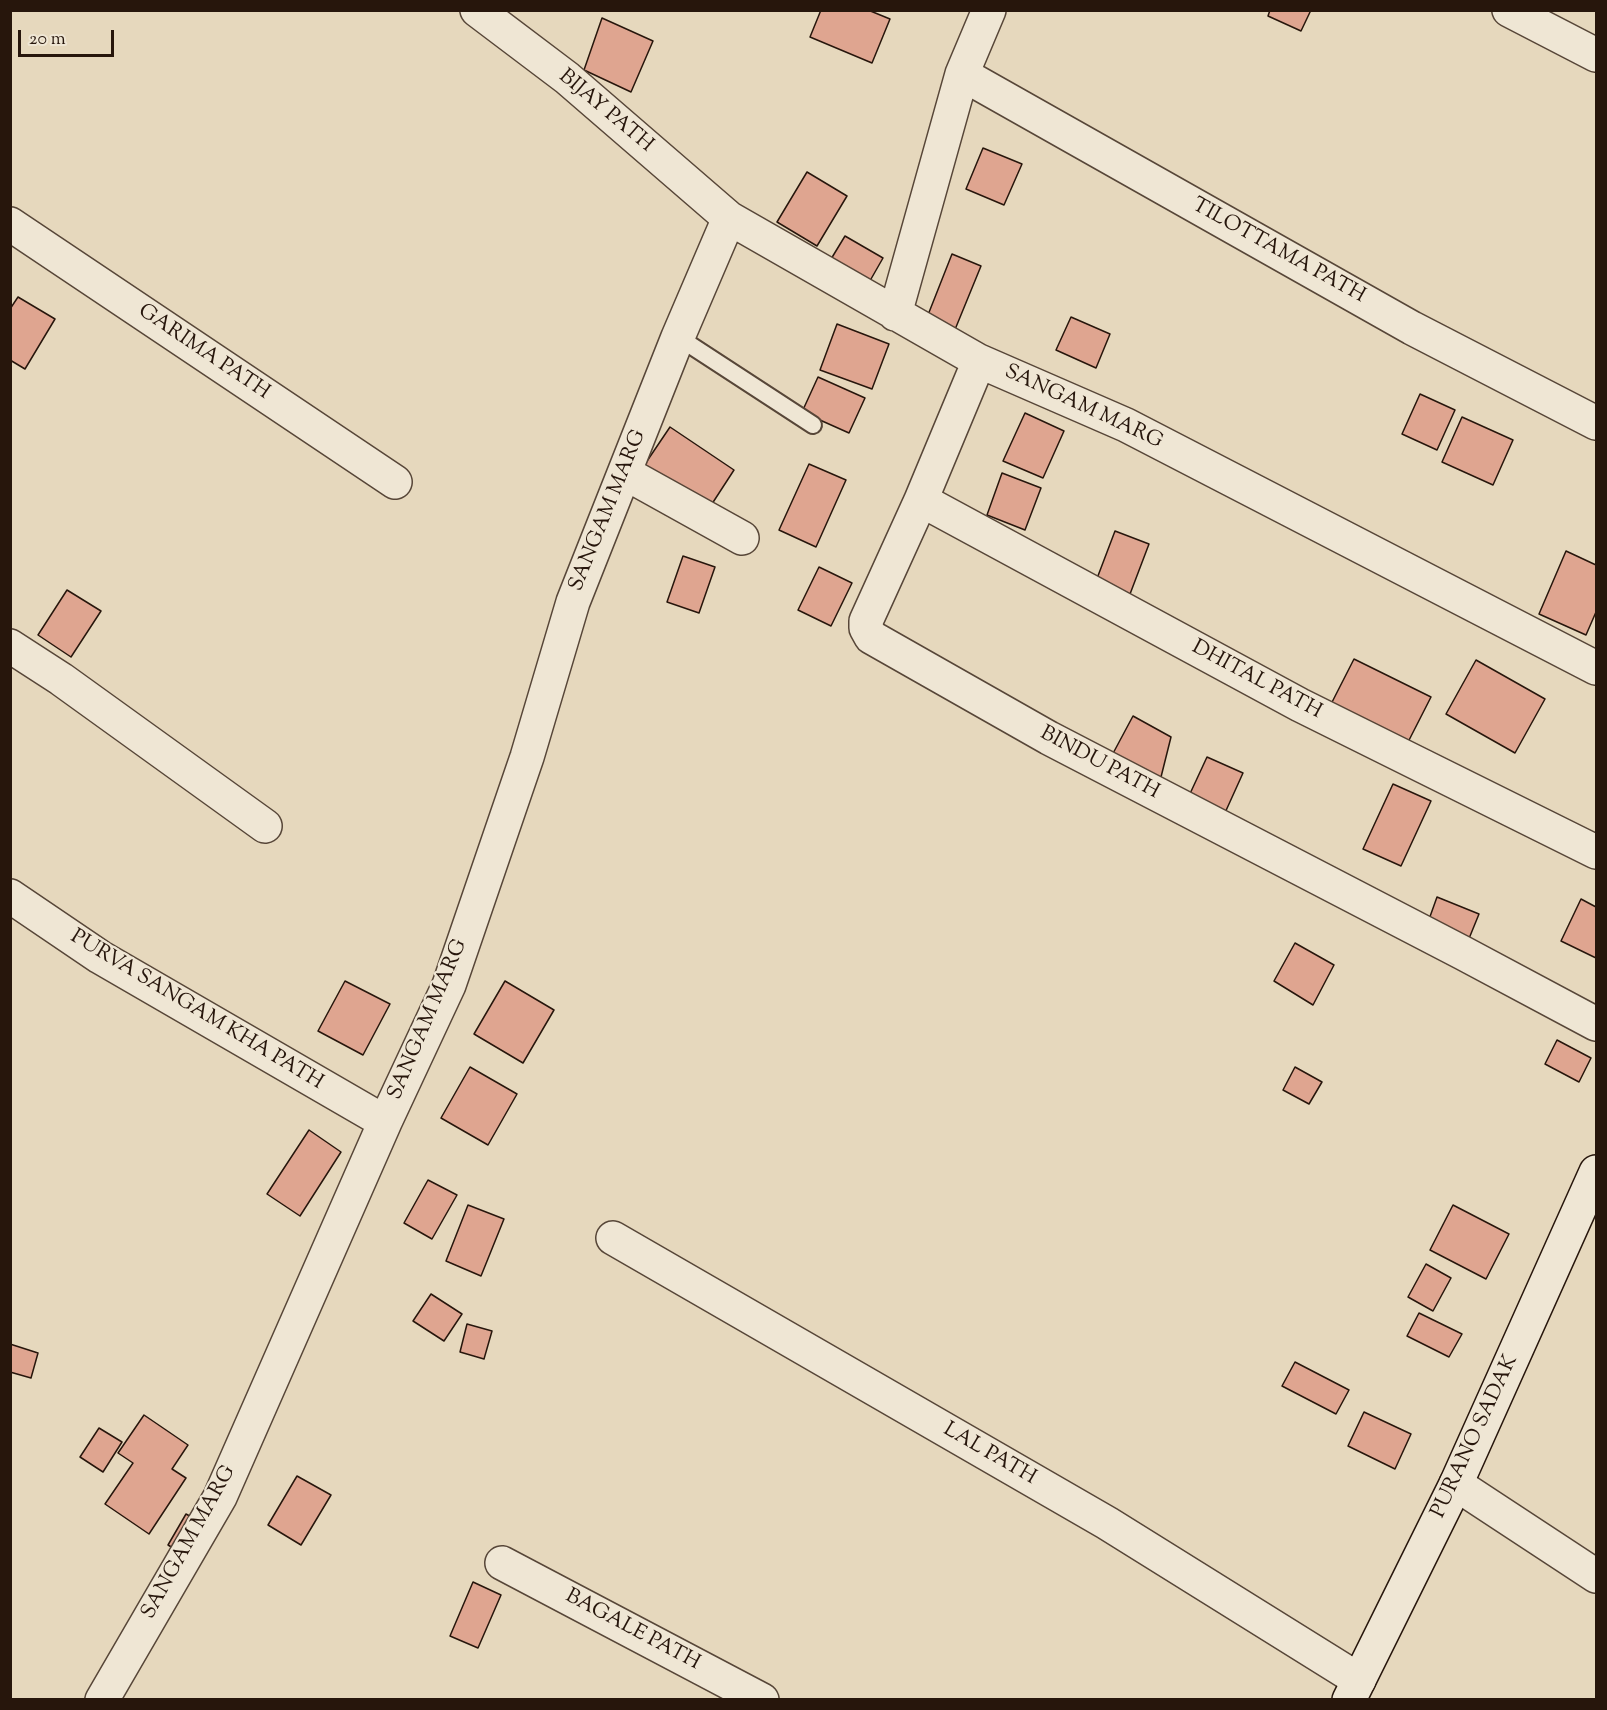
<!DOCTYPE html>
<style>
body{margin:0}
#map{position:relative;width:1607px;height:1710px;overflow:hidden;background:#e6d8bd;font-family:"Sorts Mill Goudy",serif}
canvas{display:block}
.frame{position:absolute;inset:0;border:12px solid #27160c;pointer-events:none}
.scale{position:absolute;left:18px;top:30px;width:96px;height:27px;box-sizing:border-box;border:3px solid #27160c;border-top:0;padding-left:8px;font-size:18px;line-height:21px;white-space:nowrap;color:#27160c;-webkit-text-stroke:4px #efe6d4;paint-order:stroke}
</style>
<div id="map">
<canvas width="1607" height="1710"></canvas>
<div class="frame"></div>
<div class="scale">20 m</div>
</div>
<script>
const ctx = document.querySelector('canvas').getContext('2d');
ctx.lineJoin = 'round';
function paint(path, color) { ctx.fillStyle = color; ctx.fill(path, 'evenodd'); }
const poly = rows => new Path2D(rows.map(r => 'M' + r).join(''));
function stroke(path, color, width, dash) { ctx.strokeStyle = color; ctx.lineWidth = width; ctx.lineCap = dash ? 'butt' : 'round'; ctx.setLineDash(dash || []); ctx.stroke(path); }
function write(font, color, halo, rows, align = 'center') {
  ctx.font = font + ' "Sorts Mill Goudy",serif'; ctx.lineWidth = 4.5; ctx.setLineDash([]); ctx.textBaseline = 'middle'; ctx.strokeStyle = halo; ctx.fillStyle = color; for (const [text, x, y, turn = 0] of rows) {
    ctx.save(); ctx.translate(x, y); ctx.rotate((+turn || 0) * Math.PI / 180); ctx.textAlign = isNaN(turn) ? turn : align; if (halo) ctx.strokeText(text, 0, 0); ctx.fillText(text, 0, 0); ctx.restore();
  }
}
const building = poly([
 [821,10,868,10,890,19,872,63,810,37,821,10],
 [1270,10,1311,10,1301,31,1268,16,1270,10],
 [602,18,653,41,631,92,584,70,602,18],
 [983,148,1022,164,1004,205,966,189,983,148],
 [807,172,847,196,817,246,777,222,807,172],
 [845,236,883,258,867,286,828,264,845,236],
 [952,254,981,266,954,332,926,320,952,254],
 [18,297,55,319,25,369,10,360,10,309,18,297],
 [1071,317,1110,334,1096,368,1056,350,1071,317],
 [837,324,889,344,872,389,820,370,837,324],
 [818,377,865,398,849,433,802,412,818,377],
 [1420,394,1455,410,1437,450,1402,434,1420,394],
 [1025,413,1064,431,1043,478,1003,461,1025,413],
 [1462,417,1513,440,1493,485,1442,462,1462,417],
 [670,427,734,470,708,510,643,467,670,427],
 [809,464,846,480,816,547,779,530,809,464],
 [1002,473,1041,488,1025,530,987,515,1002,473],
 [1115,531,1149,544,1127,602,1093,589,1115,531],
 [1566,551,1596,565,1596,612,1586,635,1539,614,1566,551],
 [683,556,715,567,699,613,667,602,683,556],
 [819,567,852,583,831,626,798,610,819,567],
 [67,590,101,611,71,657,38,635,67,590],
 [1354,659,1431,697,1404,750,1327,712,1354,659],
 [1476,660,1545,699,1515,753,1446,714,1476,660],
 [1133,716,1171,737,1159,785,1110,759,1133,716],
 [1207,757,1243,773,1224,815,1188,798,1207,757],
 [1393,784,1431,801,1401,866,1363,849,1393,784],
 [1437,897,1479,914,1468,941,1427,925,1437,897],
 [1581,899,1596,907,1596,958,1561,941,1581,899],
 [1295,943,1334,965,1313,1005,1274,981,1295,943],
 [345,981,390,1004,363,1055,318,1031,345,981],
 [505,981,554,1010,523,1063,474,1034,505,981],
 [1557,1040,1591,1058,1579,1082,1545,1064,1557,1040],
 [470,1067,517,1094,488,1145,441,1118,470,1067],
 [1295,1067,1322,1082,1309,1104,1283,1090,1295,1067],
 [309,1130,341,1152,300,1216,267,1194,309,1130],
 [428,1180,457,1195,432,1239,404,1223,428,1180],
 [468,1205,504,1219,481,1276,446,1261,468,1205],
 [1453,1205,1509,1234,1486,1279,1430,1250,1453,1205],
 [1426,1264,1451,1278,1433,1311,1408,1297,1426,1264],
 [431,1294,462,1314,444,1341,413,1321,431,1294],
 [1419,1313,1462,1334,1449,1357,1407,1336,1419,1313],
 [467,1324,492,1331,484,1359,460,1352,467,1324],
 [10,1344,38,1353,31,1378,10,1372,10,1344],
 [1295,1362,1349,1390,1336,1414,1282,1386,1295,1362],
 [1364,1412,1411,1434,1395,1469,1348,1446,1364,1412],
 [144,1415,188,1445,172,1469,186,1478,149,1534,105,1504,133,1463,118,1453,144,1415],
 [99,1428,122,1442,103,1472,80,1457,99,1428],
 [297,1476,331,1495,301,1545,268,1525,297,1476],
 [186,1514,197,1520,178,1551,168,1545,186,1514],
 [473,1582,501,1595,478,1648,450,1636,473,1582]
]);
paint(building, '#dfa590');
stroke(building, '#27160c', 1.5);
const service = poly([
 [678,337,813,425]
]);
const minor = poly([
 [477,10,567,78,729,218],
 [1509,10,1596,55],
 [962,74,1412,328,1596,423],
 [10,224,395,482],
 [895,314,962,74,989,10],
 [979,361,921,500,866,621,866,628,871,637,1049,738,1463,953,1596,1024],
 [625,473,742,538],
 [921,500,1300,705,1596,852],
 [10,646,61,679,265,826],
 [10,896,100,957,385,1122],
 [613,1238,1107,1523,1359,1680],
 [1456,1484,1596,1576],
 [502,1563,762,1700],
 [102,1700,220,1497,385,1122,449,985,527,757,573,602,678,337,729,218,979,361,1126,425,1596,668]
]);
const secondary = poly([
 [1349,1700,1456,1484,1596,1172]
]);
stroke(service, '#574638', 20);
stroke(minor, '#574638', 36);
stroke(secondary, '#27160c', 36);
stroke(service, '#efe6d4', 16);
stroke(minor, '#efe6d4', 33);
stroke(secondary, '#efe6d4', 33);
write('21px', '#27160c', '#efe6d4', [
 ["BIJAY PATH",605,112,40],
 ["TILOTTAMA PATH",1278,252,29],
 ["GARIMA PATH",203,353,34],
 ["SANGAM MARG",1083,408,25],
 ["SANGAM MARG",609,511,-68],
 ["DHITAL PATH",1256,681,28],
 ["BINDU PATH",1099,764,28],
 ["PURVA SANGAM KHA PATH",196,1011,31],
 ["SANGAM MARG",429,1020,-67],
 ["PURANO SADAK",1476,1437,-65],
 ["LAL PATH",989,1455,30],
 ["SANGAM MARG",190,1543,-61],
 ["BAGALE PATH",632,1631,28]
]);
</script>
